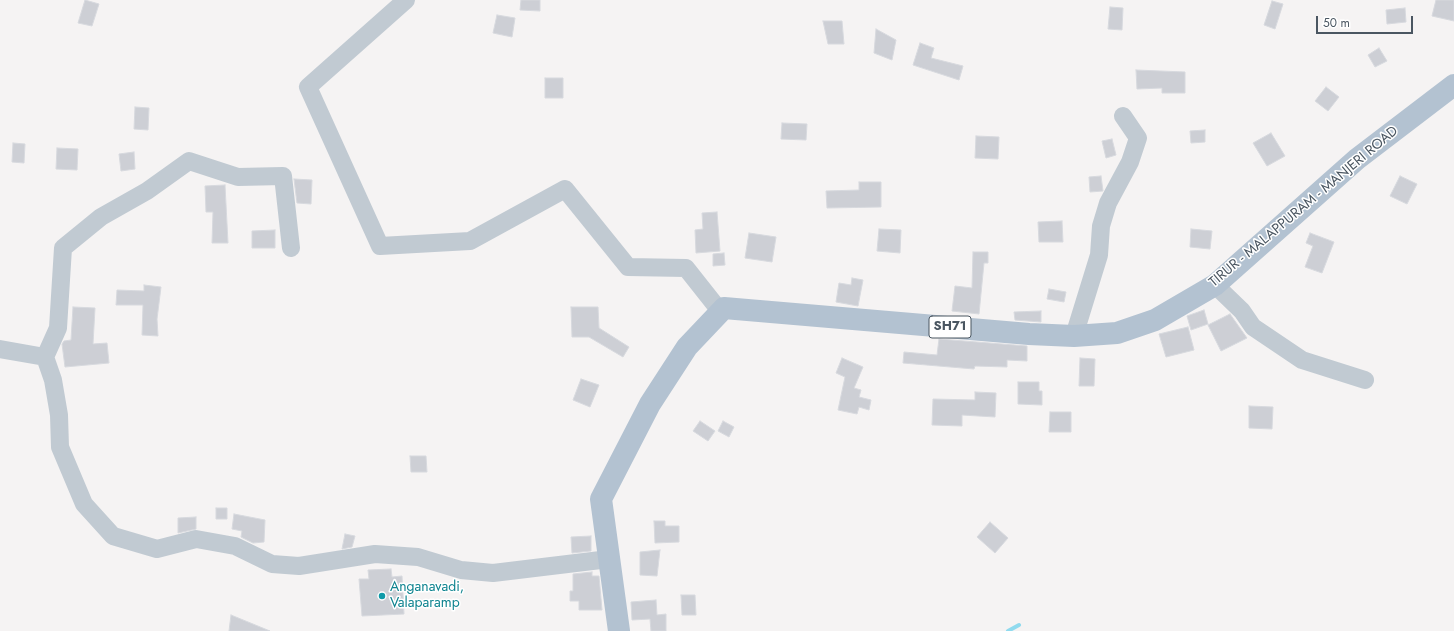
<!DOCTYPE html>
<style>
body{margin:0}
#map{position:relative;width:1454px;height:631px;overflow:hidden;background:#f5f3f3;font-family:Jost,sans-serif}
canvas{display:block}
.scale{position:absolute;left:1316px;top:16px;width:97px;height:18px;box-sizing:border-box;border:2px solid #4a5661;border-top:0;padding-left:5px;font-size:12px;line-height:14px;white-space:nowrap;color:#4a5661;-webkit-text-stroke:3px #fff;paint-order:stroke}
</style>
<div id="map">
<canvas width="1454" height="631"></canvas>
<div class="scale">50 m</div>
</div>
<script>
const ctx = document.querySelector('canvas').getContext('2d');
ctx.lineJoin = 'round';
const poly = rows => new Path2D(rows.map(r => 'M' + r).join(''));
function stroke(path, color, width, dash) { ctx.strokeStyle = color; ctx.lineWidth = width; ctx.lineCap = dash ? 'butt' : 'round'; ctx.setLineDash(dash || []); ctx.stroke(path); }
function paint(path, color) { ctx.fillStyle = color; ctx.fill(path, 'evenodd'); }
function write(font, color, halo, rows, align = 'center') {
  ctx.font = font + ' Jost,sans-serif'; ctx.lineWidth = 3; ctx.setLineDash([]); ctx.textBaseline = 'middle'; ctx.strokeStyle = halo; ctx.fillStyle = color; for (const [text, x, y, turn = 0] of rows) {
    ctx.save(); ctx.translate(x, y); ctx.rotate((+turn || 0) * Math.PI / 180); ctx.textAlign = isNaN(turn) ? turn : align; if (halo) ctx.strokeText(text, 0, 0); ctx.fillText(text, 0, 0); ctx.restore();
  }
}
stroke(poly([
 [1008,631,1019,625]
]), '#90daee', 4);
const building = poly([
 [85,0,99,4,92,26,78,23,85,0],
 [521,0,540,0,540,11,520,10,521,0],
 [1436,0,1454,0,1454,21,1432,16,1436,0],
 [1272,1,1283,4,1275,29,1264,25,1272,1],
 [1110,7,1123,8,1122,30,1108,29,1110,7],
 [1405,8,1406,22,1387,24,1386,10,1405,8],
 [497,15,515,18,512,37,493,33,497,15],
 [823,21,842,21,844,44,828,44,823,21],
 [876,29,896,40,892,60,874,53,876,29],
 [920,43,934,48,931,58,963,66,959,80,913,65,920,43],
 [1379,48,1387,61,1375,67,1368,55,1379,48],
 [1136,70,1185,72,1185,93,1162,93,1162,88,1137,89,1136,70],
 [545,78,563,78,563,98,545,98,545,78],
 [1326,87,1339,97,1328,111,1315,101,1326,87],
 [135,107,149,108,148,130,134,129,135,107],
 [782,123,807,124,806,140,781,139,782,123],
 [1205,130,1205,142,1191,143,1190,131,1205,130],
 [1271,133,1285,156,1267,166,1253,143,1271,133],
 [976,136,999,137,998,159,975,158,976,136],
 [1112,139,1116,155,1106,158,1102,141,1112,139],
 [13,143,25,144,24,163,12,162,13,143],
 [57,148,78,149,77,170,56,169,57,148],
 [134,152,135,169,121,171,119,154,134,152],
 [1101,176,1103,191,1090,192,1089,177,1101,176],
 [1400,176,1417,184,1407,204,1390,196,1400,176],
 [294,179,312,180,311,204,297,203,294,179],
 [859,182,881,182,881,207,827,208,826,191,859,190,859,182],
 [225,185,228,243,212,243,213,212,206,212,205,186,225,185],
 [717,212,720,251,696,253,695,230,703,229,702,213,717,212],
 [1062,221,1063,242,1039,242,1038,222,1062,221],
 [879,229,901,230,900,253,877,251,879,229],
 [1191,229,1212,231,1210,249,1190,247,1191,229],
 [275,230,275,248,252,248,252,231,275,230],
 [749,233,776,237,772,262,745,258,749,233],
 [1310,233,1334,242,1322,273,1305,267,1313,246,1306,243,1310,233],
 [973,252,988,252,988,263,984,263,979,314,952,311,955,286,972,288,973,252],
 [724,253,725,265,713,266,713,254,724,253],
 [852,278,863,280,858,306,836,302,839,283,851,285,852,278],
 [144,285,161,287,157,319,158,336,142,335,143,305,116,305,117,290,144,291,144,285],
 [1049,289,1066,292,1064,302,1047,299,1049,289],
 [73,307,95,308,93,344,107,343,109,363,65,367,62,344,64,341,71,340,73,307],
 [571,307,598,307,599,328,629,347,623,357,589,337,572,337,571,307],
 [1204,310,1208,324,1191,330,1187,316,1204,310],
 [1041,311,1041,322,1015,320,1014,312,1041,311],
 [1230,314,1247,338,1221,351,1208,325,1230,314],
 [1188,327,1194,350,1166,357,1159,334,1188,327],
 [939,339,1027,346,1027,361,1007,360,1007,367,975,366,974,369,903,363,904,352,937,355,939,339],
 [842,358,863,367,854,388,861,390,859,397,871,400,869,410,859,407,857,414,838,410,845,377,836,373,842,358],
 [1080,358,1095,359,1094,386,1079,386,1080,358],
 [581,379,599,385,590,407,573,400,581,379],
 [1018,382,1039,382,1039,391,1042,391,1042,405,1018,404,1018,382],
 [975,392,996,393,995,417,962,415,962,426,932,425,933,399,975,400,975,392],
 [1249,406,1273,407,1272,429,1249,428,1249,406],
 [1050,412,1071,412,1071,432,1049,432,1050,412],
 [700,421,715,431,708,441,693,431,700,421],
 [723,421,734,427,729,437,718,431,723,421],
 [410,456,426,456,427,472,411,472,410,456],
 [216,508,227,508,227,519,216,519,216,508],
 [234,514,265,520,264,542,253,543,241,537,242,531,232,529,234,514],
 [196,517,196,529,178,533,178,518,196,517],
 [654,521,665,521,665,526,679,526,679,542,655,543,654,521],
 [990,522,1008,538,995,553,977,537,990,522],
 [345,534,355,536,352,547,342,549,345,534],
 [591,536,591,551,572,553,571,537,591,536],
 [660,550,657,576,640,575,640,552,660,550],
 [391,569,392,577,402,576,404,614,362,616,359,579,369,579,368,570,391,569],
 [592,572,592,576,599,576,602,610,579,610,579,601,570,601,570,591,573,591,573,574,592,572],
 [681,595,695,595,696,615,682,615,681,595],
 [656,600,657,615,666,614,666,631,651,631,650,619,632,620,631,602,656,600],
 [231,615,270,631,229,631,231,615]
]);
paint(building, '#cdcfd5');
stroke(building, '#d7d9de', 1);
stroke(poly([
 [406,0,308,87,380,246,470,241,565,189,628,267,686,268,720,311],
 [291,248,283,176,238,177,189,161,147,191,101,217,63,248,58,328,45,357,53,380,59,415,60,447,84,504,113,536,157,549,196,539,235,546,272,564,299,566,375,554,418,557,461,570,493,573,609,559],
 [1215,285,1242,311,1253,327,1302,360,1365,380],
 [1074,336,1099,255,1101,226,1108,203,1130,162,1138,138,1123,116],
 [0,349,45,357]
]), '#c1cad2', 18);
stroke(poly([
 [619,631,601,499,650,404,687,347,724,308,1029,334,1074,336,1117,333,1155,320,1215,285,1357,159,1454,85]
]), '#b3c2d1', 22);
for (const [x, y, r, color] of [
 [382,596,4,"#0f9aa8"]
]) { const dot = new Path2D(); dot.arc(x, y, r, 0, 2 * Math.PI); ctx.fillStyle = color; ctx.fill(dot); stroke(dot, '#fff', 1.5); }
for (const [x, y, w] of [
 [950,327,42]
]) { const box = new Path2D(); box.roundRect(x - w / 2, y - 11, w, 22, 3); ctx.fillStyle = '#fff'; ctx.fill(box); stroke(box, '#4a5661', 1); }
write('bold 13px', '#4a5661', null, [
 ["SH71",950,327]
]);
write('14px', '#4a5661', '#fff', [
 ["TIRUR - MALAPPURAM - MANJERI ROAD",1304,207,-40]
]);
write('14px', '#0d838f', '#fff', [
 ["Anganavadi,",390,588],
 ["Valaparamp",390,604]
], 'left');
</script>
